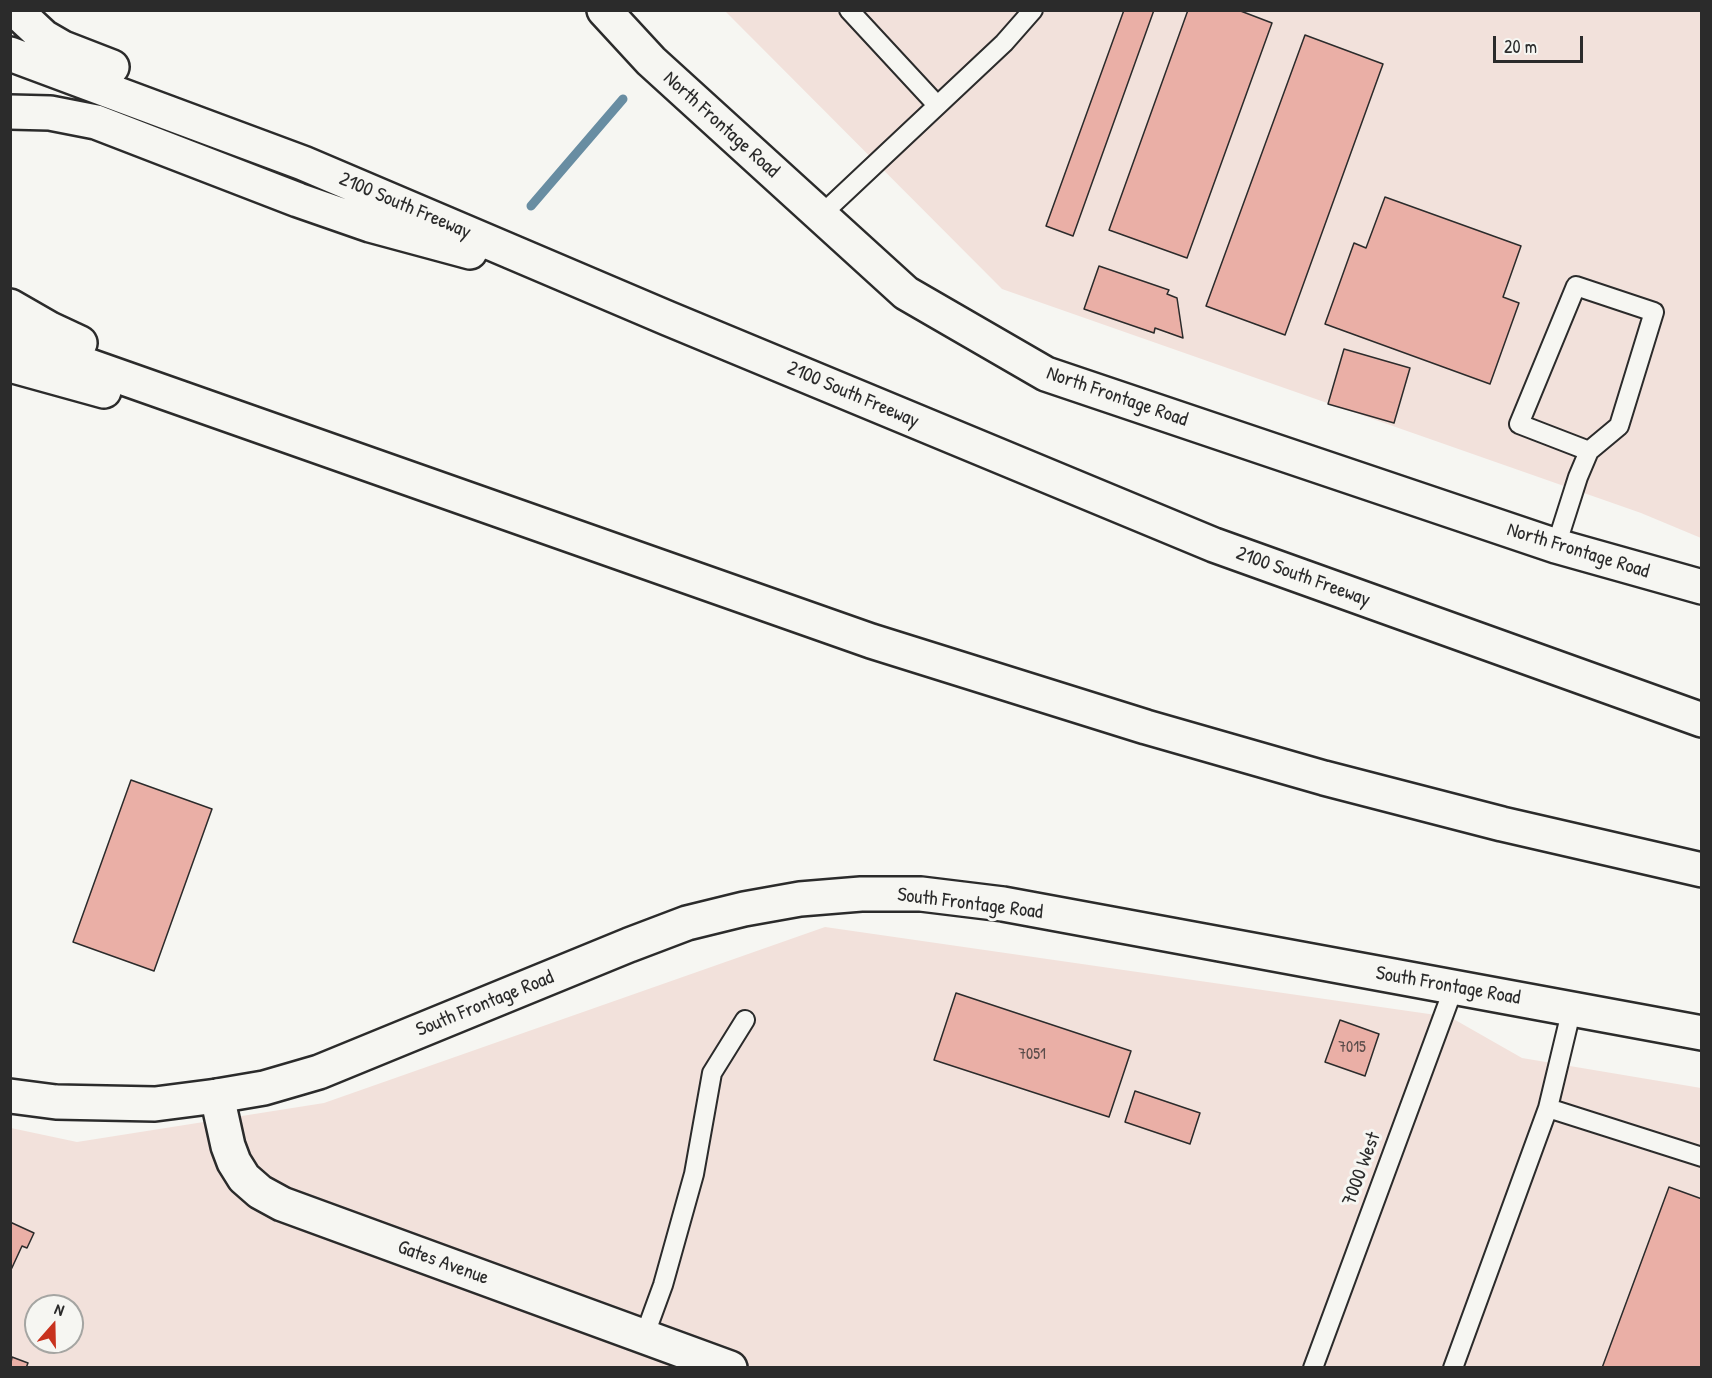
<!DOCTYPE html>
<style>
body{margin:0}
#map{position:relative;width:1712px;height:1378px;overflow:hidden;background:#f6f6f2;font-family:"Patrick Hand",sans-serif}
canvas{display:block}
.frame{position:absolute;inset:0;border:12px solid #2b2b2b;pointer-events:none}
.north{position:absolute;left:24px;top:1294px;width:60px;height:60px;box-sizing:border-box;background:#f6f6f2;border:2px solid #a5a5a2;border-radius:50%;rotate:20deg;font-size:16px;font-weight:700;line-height:24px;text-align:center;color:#2b2b2b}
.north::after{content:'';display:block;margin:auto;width:21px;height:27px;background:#c8321e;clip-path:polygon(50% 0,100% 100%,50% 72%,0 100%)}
.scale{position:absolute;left:1493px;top:36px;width:90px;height:27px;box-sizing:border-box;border:3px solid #2b2b2b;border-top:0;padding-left:8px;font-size:18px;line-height:21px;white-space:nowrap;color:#2b2b2b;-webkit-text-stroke:4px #f6f6f2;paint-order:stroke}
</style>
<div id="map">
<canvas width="1712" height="1378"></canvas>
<div class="frame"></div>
<div class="north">N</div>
<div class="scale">20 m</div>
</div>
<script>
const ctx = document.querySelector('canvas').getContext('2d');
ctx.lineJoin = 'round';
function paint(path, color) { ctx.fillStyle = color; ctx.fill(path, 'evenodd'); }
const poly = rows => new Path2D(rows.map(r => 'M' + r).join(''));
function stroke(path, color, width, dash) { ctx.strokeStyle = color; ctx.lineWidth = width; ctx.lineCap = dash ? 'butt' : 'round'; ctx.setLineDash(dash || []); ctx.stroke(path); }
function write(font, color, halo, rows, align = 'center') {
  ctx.font = font + ' "Patrick Hand",sans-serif'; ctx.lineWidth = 6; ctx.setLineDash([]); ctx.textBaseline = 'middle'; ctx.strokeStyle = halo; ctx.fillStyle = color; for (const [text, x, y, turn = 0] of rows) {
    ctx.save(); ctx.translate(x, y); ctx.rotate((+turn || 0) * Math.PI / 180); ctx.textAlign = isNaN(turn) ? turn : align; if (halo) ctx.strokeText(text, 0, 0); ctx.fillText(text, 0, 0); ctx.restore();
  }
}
paint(poly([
 [725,11,1701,11,1701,538,1641,513,1002,289],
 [825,927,1450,1017,1522,1058,1701,1088,1701,1367,1325,1367,1405,1143,1322,1367,11,1368,11,1128,77,1142,324,1103],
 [36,1306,72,1306,72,1342,36,1342]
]), '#f2e1db');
stroke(poly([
 [531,206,623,99]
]), '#688da2', 9);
const building = poly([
 [1124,10,1154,10,1073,236,1046,226,1124,10],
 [1188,10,1238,10,1272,23,1187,258,1109,230,1188,10],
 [1305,35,1383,64,1285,335,1206,306,1305,35],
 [1385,197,1521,246,1503,297,1519,303,1490,384,1325,324,1354,243,1366,248,1385,197],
 [1099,266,1169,290,1167,294,1177,298,1183,338,1155,328,1154,333,1084,309,1099,266],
 [1344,349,1410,368,1394,423,1328,404,1344,349],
 [131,780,212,809,154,971,73,942,131,780],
 [956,993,1131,1051,1109,1117,934,1060,956,993],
 [1340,1020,1379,1034,1365,1076,1325,1062,1340,1020],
 [1135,1091,1200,1113,1190,1144,1125,1122,1135,1091],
 [1669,1187,1702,1199,1702,1368,1602,1368,1669,1187],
 [10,1222,34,1233,27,1248,22,1246,10,1272,10,1222],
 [12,1357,28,1363,26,1368,10,1368,12,1357]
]);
paint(building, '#eaafa6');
stroke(building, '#2b2b2b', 1.5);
const service = poly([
 [849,10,937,105],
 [821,215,1004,43,1033,10],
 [1556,546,1578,477,1589,451,1619,426,1654,312,1576,286,1519,424,1589,451],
 [1572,1008,1548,1108,1702,1157],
 [644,1337,663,1285,694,1174,712,1073,745,1020],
 [1313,1368,1454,987],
 [1453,1368,1548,1108]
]);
const minor = poly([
 [604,10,651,61,906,293,1046,374,1556,546,1702,587],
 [217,1096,228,1146,234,1162,244,1178,260,1192,282,1204,730,1368]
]);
const tertiary = poly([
 [10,1096,56,1102,155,1104,217,1096,264,1088,319,1072,629,945,687,923,744,909,800,899,861,894,921,894,1003,904,1702,1033]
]);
const motorway = poly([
 [15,10,44,37,63,48,112,67],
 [10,54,303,163,667,318,1214,545,1702,720],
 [10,112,50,113,96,122,298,200,370,225,470,252],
 [10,306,50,329,80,343],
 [10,338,871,641,1146,727,1324,778,1502,824,1702,870],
 [10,365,104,391]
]);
stroke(service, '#2b2b2b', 22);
stroke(minor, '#2b2b2b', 38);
stroke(tertiary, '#2b2b2b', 38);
stroke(motorway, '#2b2b2b', 38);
stroke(service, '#f6f6f2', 18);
stroke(minor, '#f6f6f2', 33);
stroke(tertiary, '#f6f6f2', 33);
stroke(motorway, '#f6f6f2', 33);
write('16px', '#5b4c4a', null, [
 ["7015",1352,1048],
 ["7051",1032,1055]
]);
write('20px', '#2b2b2b', '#f6f6f2', [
 ["North Frontage Road",721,125,42],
 ["2100 South Freeway",405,206,23],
 ["2100 South Freeway",853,395,23],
 ["North Frontage Road",1117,397,19],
 ["North Frontage Road",1578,551,17],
 ["2100 South Freeway",1303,577,20],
 ["South Frontage Road",970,904,7],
 ["South Frontage Road",1448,986,10],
 ["South Frontage Road",485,1004,-22],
 ["7000 West",1362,1169,-70],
 ["Gates Avenue",443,1263,20]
]);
</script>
